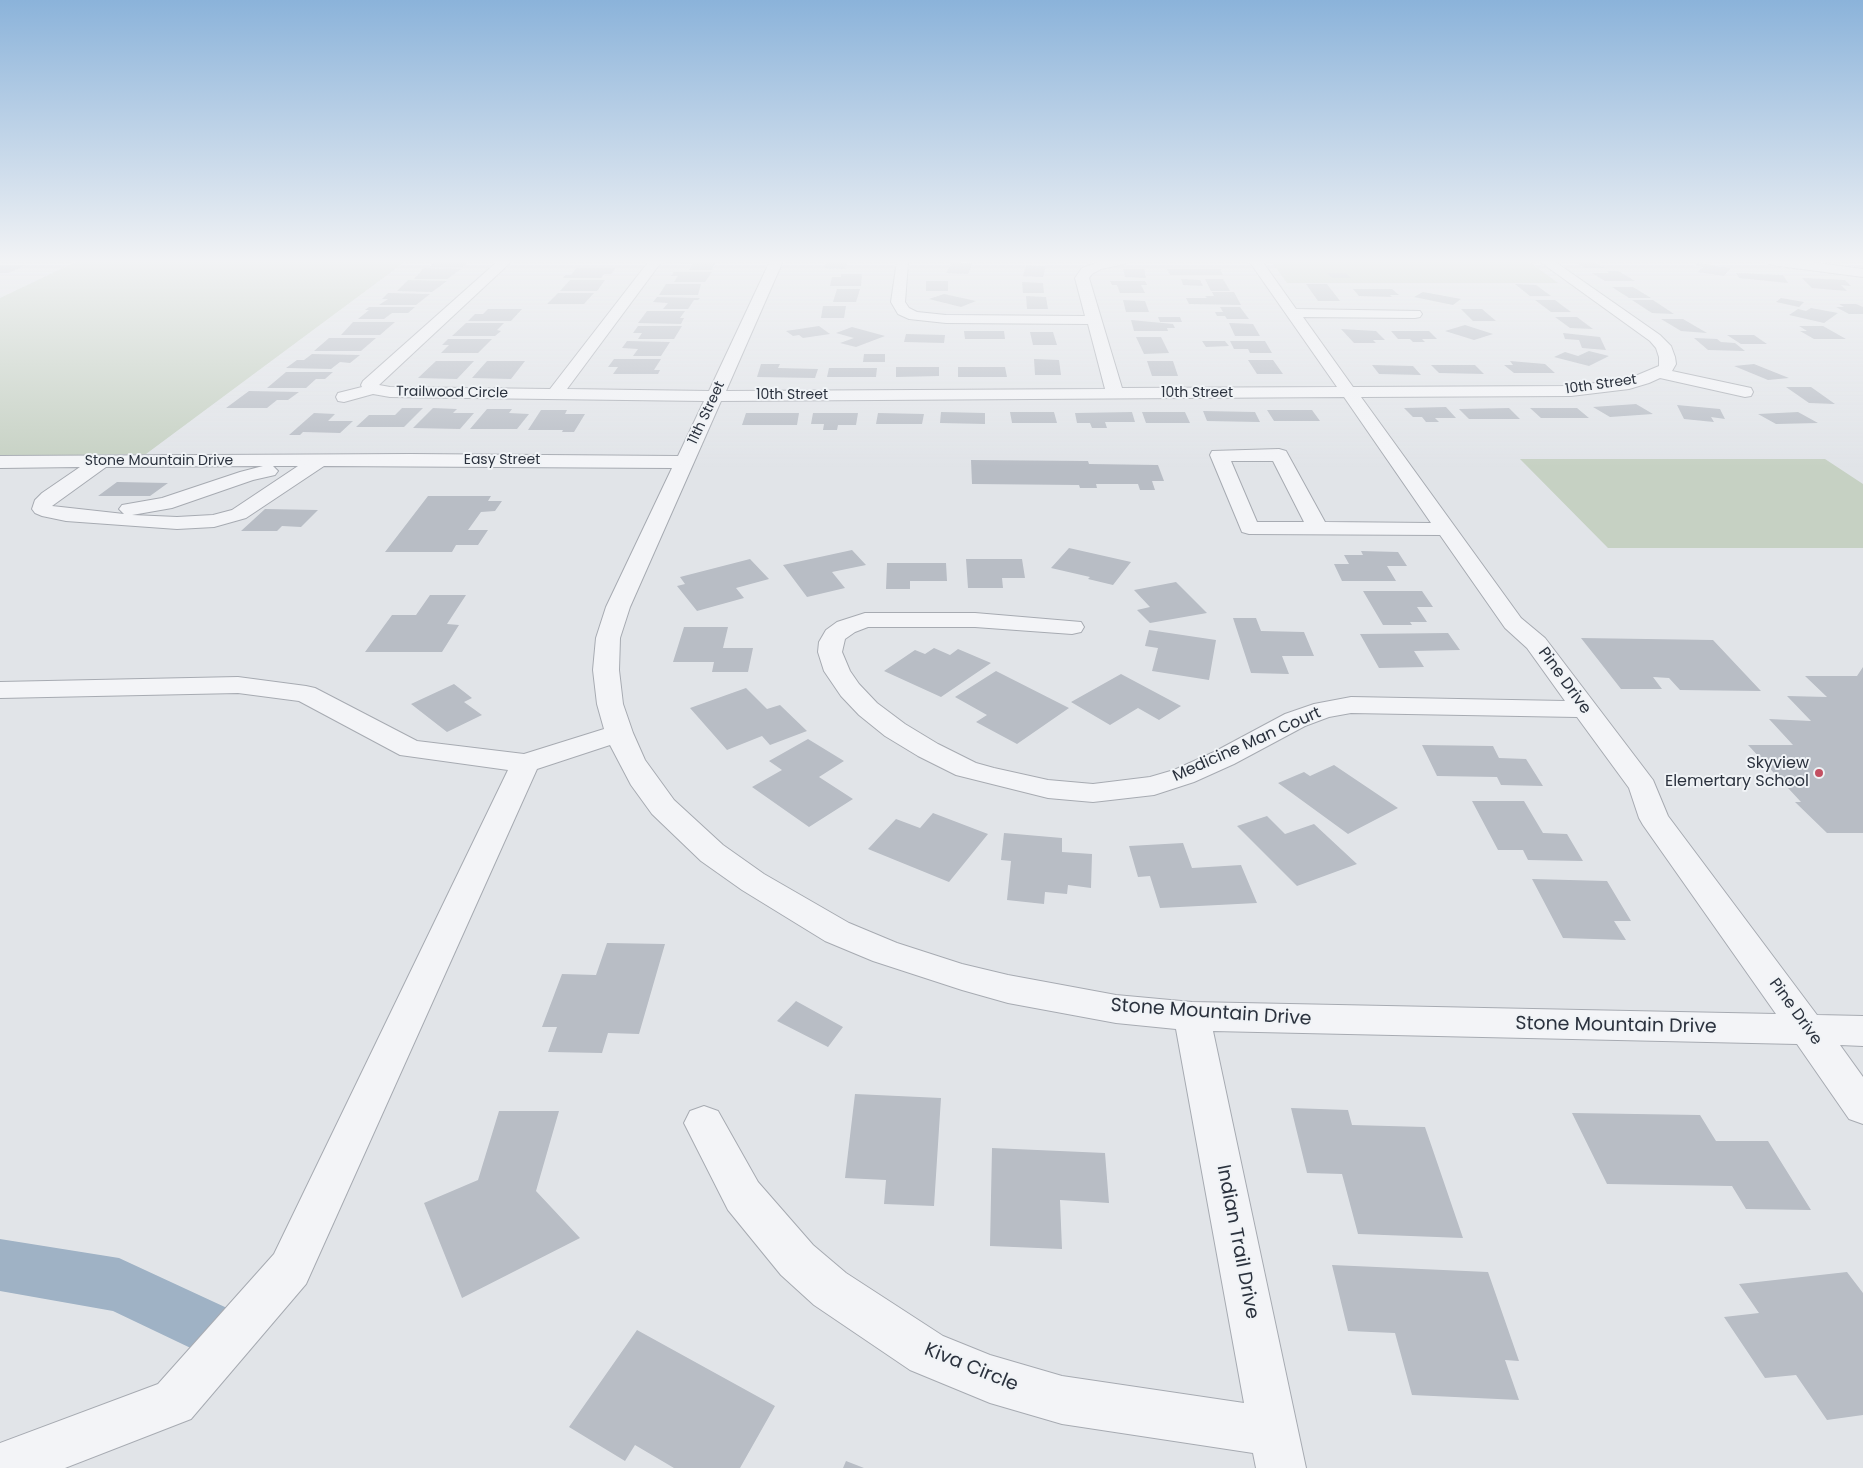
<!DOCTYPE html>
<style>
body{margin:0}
canvas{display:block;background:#e1e4e8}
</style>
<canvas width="1863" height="1468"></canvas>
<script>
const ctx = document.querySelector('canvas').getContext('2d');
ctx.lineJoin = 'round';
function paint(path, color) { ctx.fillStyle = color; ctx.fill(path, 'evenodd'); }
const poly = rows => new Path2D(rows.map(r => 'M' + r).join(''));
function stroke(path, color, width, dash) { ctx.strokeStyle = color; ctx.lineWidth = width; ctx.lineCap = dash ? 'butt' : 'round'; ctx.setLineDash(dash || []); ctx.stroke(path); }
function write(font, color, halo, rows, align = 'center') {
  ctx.font = font + ' Poppins,sans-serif'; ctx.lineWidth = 4; ctx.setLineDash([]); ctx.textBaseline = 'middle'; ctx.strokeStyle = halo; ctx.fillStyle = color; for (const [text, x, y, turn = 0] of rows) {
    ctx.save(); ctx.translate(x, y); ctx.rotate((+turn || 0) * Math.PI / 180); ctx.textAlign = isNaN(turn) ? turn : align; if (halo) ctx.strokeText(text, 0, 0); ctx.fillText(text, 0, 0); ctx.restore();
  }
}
paint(poly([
 [78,261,406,261,146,454,0,456,0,298],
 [1271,261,1528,261,1558,283,1287,283],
 [1520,459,1825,459,1863,484,1863,548,1608,548]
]), '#c6d1c3');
paint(poly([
 [0,1239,119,1258,240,1314,248,1334,240,1354,220,1362,113,1311,0,1291,0,1239]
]), '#9fb2c5');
paint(poly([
 [436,261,469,261,463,267,429,267],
 [681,261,716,261,712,270,689,270,692,264,679,264],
 [828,261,849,261,845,269,824,268],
 [1574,261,1594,261,1604,268,1584,268],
 [952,262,973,263,968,274,946,273],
 [1698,263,1731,268,1724,276,1698,272,1703,267,1695,266],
 [0,265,27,265,8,273,0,273],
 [1026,265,1046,266,1043,277,1023,276],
 [424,268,461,269,447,279,414,279],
 [577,268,616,268,611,274,604,274,601,278,563,278,565,275,571,275],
 [1123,269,1144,269,1146,278,1125,277],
 [1167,269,1220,269,1223,275,1170,275],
 [1607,271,1618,271,1635,281,1605,281,1592,273,1609,273],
 [674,272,712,272,705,282,674,282,678,276,671,276],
 [1327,273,1346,273,1351,278,1332,278],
 [1736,273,1783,275,1788,283,1739,278],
 [841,274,862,274,861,286,830,286,832,277,841,277],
 [1802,278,1845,280,1851,286,1841,285,1847,291,1812,288],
 [1181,279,1200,280,1203,286,1183,285],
 [1205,279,1223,279,1230,291,1211,291],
 [408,280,447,281,432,292,397,291],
 [570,280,605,280,597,291,560,291],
 [926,281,948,281,948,291,926,291],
 [1110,281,1145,281,1147,285,1141,285,1145,293,1120,293,1117,285,1112,285],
 [1022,282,1043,283,1044,293,1023,293],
 [666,284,701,284,698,295,659,295],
 [1306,284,1327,284,1340,301,1318,301],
 [1515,284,1536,285,1551,296,1530,296],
 [1612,287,1633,287,1651,298,1629,298],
 [837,289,860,289,856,302,833,302],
 [1353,289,1392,289,1399,295,1390,295,1392,297,1359,296],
 [1212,292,1234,292,1241,305,1189,304,1186,298,1207,298,1205,296,1214,296],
 [1423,292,1461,299,1453,305,1414,297],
 [388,293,430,294,416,305,379,305,388,299,382,299],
 [558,293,594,293,584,304,547,304],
 [944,294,976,301,961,307,929,299],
 [1026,296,1046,297,1048,309,1027,309],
 [657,297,700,298,698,300,694,300,688,309,663,309,668,303,653,302],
 [1781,298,1804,302,1799,307,1776,302],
 [1123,300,1145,301,1149,312,1126,312],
 [1535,300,1555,300,1571,312,1551,312],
 [1632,300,1653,300,1674,314,1652,313],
 [1839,304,1856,304,1863,307,1863,314,1849,314,1836,307,1844,307],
 [823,306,846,306,844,318,821,318],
 [369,307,415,307,408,313,392,313,384,319,358,319,369,310,365,310],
 [1220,307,1240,307,1249,319,1227,319,1225,316,1217,316,1215,312,1223,312],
 [1811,308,1838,313,1824,323,1789,315,1798,309,1806,311],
 [488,309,522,309,511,321,468,321,475,314,483,314],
 [1461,309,1482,309,1496,321,1473,321],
 [647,311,685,311,680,318,684,318,681,324,638,323],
 [1158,317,1180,317,1182,322,1160,322],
 [1555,317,1577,317,1593,329,1570,328],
 [1661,319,1683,319,1707,333,1681,331],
 [1131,320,1173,324,1175,328,1167,328,1168,331,1134,331],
 [353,322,395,322,380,335,341,335],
 [466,323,504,323,497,330,501,331,495,336,452,336],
 [1229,323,1253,324,1260,336,1235,336],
 [1465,325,1493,334,1474,340,1445,331],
 [638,326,682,326,674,339,638,339,642,333,633,333],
 [819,326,830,334,803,338,799,335,793,336,786,331],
 [1799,326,1823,326,1846,339,1814,339,1800,331,1807,331],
 [852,327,885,336,856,347,840,343,854,338,836,333],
 [1341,329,1376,331,1385,340,1373,340,1376,343,1354,343],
 [964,331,1004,331,1005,339,965,339],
 [1391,331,1429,331,1437,339,1422,339,1425,342,1413,342,1410,339,1398,339],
 [1030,332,1053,332,1057,345,1033,345],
 [1563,333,1600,337,1606,350,1582,348,1579,340,1565,339],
 [906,334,945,335,944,343,904,342],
 [1727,335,1754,335,1767,344,1741,344],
 [1136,337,1161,337,1169,353,1144,354],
 [329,338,376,338,361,351,314,351],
 [1694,338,1717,339,1721,342,1735,343,1745,351,1708,350],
 [448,339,492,339,478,353,441,353,449,345,442,345],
 [627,341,670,342,661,356,633,356,638,349,622,348],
 [1202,341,1225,341,1229,346,1206,347],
 [1230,341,1265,341,1272,353,1250,353,1248,349,1234,349],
 [1589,351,1609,356,1589,366,1554,357,1565,352,1578,356],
 [312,354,360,355,350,363,340,362,331,369,286,368,297,360,304,360],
 [864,354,885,354,885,362,863,362],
 [614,359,661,359,654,370,660,370,658,374,613,374,618,367,608,367],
 [1034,359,1059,360,1061,375,1035,375],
 [1248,360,1273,360,1283,374,1257,374],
 [436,361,474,361,457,379,418,378],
 [487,361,525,361,511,379,472,378],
 [1147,361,1173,361,1178,376,1152,376],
 [1510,361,1545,364,1555,373,1514,373,1504,365,1513,365],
 [761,364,780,364,778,368,818,369,815,378,757,377],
 [1754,364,1789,378,1768,380,1734,366],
 [1372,365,1413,366,1421,375,1379,374],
 [1431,365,1475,365,1484,374,1439,373],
 [896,367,939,367,939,376,896,377],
 [958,367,1005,367,1007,377,958,377],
 [829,368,877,368,876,377,827,377],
 [286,372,333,372,325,379,316,379,306,388,267,388],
 [1786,387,1811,387,1835,404,1809,403],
 [249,391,299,392,288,400,277,400,267,408,226,408],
 [1636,404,1653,414,1610,417,1593,407],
 [1677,405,1720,409,1725,419,1711,417,1714,422,1684,419],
 [1446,407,1456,418,1435,418,1439,422,1426,422,1422,417,1413,417,1404,408],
 [402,408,423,408,404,427,356,427,369,415,395,415],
 [433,408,457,409,453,413,474,413,460,429,413,428],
 [1509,408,1520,419,1469,419,1459,409],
 [1530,408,1577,408,1589,418,1541,418],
 [487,409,512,409,509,413,529,414,517,429,470,429],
 [541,410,567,410,565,414,585,414,574,432,562,432,563,430,528,430],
 [1267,410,1312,410,1320,421,1274,421],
 [1203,411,1255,412,1260,422,1207,421],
 [941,412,985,413,985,424,940,423],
 [1010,412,1054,412,1057,423,1012,423],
 [1132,412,1135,422,1105,422,1107,428,1092,428,1090,423,1077,423,1075,413],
 [1142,412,1185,412,1190,423,1146,423],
 [1798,412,1818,423,1776,424,1758,414],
 [314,413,335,414,328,421,353,421,340,433,303,432,300,435,289,435],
 [746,413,799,413,797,425,742,425],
 [813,413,858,413,856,425,838,425,837,430,823,430,824,424,811,424],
 [878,413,924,414,922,424,876,424],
 [971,460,1088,461,1089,464,1158,465,1164,481,1152,481,1155,490,1140,490,1138,484,1096,484,1097,488,1080,488,1079,485,972,484],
 [117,482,168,483,150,496,98,496],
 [428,496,491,496,488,501,502,501,495,511,481,512,468,530,488,530,478,545,456,545,452,552,385,552],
 [265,509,318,510,301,527,282,526,277,531,241,531],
 [1069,548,1131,562,1113,585,1088,579,1090,577,1051,568],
 [852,550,866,565,832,572,845,588,807,597,783,565],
 [1361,551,1398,552,1407,566,1387,566,1396,581,1342,581,1334,564,1349,564,1344,555,1363,555],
 [750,559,769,579,736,588,744,598,697,611,677,586,685,584,680,577],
 [966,559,1022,559,1025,578,1002,578,1003,588,968,588],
 [887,563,946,563,947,581,910,581,910,589,886,589],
 [1176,582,1207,613,1150,623,1137,610,1150,607,1134,590],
 [1363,591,1422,591,1433,607,1417,607,1427,622,1410,622,1412,625,1383,625],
 [430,595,466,595,447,624,459,625,442,652,365,652,392,615,416,615],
 [1233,618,1256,618,1261,631,1304,632,1314,656,1282,656,1289,674,1251,673],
 [684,627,728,627,723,648,753,648,748,672,712,672,714,662,673,662],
 [1149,630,1216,640,1209,680,1152,671,1158,648,1145,646],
 [1448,633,1460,650,1414,651,1424,667,1379,668,1360,634],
 [1581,638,1713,640,1761,691,1680,690,1669,678,1653,677,1662,689,1621,689],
 [934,648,950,655,958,649,991,663,941,697,884,671,915,650,925,654],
 [1863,667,1863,833,1827,833,1795,802,1801,802,1748,745,1793,745,1769,719,1811,721,1787,696,1827,697,1805,676,1857,676],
 [996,671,1069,708,1017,744,976,722,987,715,955,697],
 [1121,674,1181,706,1159,720,1138,708,1110,725,1071,702],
 [454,684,472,698,464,702,482,715,447,732,411,704],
 [746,688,767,709,780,705,807,731,770,745,762,736,727,750,690,708],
 [808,739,844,761,819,777,853,799,809,827,752,787,782,770,769,761],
 [1422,745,1493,746,1499,758,1526,759,1543,786,1501,785,1497,777,1437,776],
 [1334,765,1398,808,1348,834,1278,783,1304,772,1310,776],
 [1472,801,1524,801,1543,833,1567,834,1583,861,1528,860,1523,850,1498,850],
 [933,813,988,834,949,882,868,849,896,819,920,828],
 [1267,816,1285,834,1314,824,1357,864,1297,886,1237,826],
 [1004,833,1062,838,1062,852,1092,854,1091,888,1068,885,1067,894,1045,892,1044,904,1007,900,1011,861,1001,860],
 [1183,843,1192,868,1241,865,1257,903,1160,908,1150,876,1138,877,1129,846],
 [1532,879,1607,881,1631,921,1614,921,1626,940,1563,938],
 [607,943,665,944,639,1034,608,1033,602,1053,548,1052,557,1027,542,1027,562,974,596,975],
 [796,1001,843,1027,828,1047,777,1021],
 [855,1094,941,1098,934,1206,884,1204,886,1180,845,1178],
 [1291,1108,1348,1110,1352,1125,1425,1127,1463,1238,1358,1234,1342,1174,1307,1173],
 [499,1111,559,1111,536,1191,580,1238,462,1298,424,1203,478,1180],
 [1572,1113,1700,1115,1716,1141,1768,1141,1811,1210,1746,1209,1732,1186,1607,1184],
 [992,1148,1105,1153,1109,1203,1060,1200,1062,1249,990,1246],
 [1332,1265,1488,1272,1519,1361,1505,1360,1519,1400,1412,1395,1395,1333,1348,1331],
 [1847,1272,1863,1293,1863,1415,1827,1420,1796,1375,1765,1378,1724,1317,1759,1313,1739,1284],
 [637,1330,775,1406,740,1468,674,1468,635,1445,625,1461,569,1427],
 [846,1461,864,1468,843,1468]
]), '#b8bdc5');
const minor = poly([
 [498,261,512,261,379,385,390,387,550,389,649,261,662,261,567,389,709,391,770,261,783,261,726,391,1105,389,1088,324,946,323,909,319,898,314,891,302,897,261,907,261,908,263,905,302,909,308,917,312,946,315,1085,316,1075,278,1082,268,1101,261,1126,261,1125,264,1101,269,1092,274,1089,278,1122,388,1337,387,1249,261,1262,261,1296,309,1420,311,1422,314,1420,317,1415,318,1303,317,1353,387,1571,386,1628,379,1659,366,1659,357,1656,348,1650,341,1539,261,1554,261,1660,335,1671,346,1675,357,1676,364,1672,371,1751,388,1753,392,1751,396,1745,397,1660,378,1649,383,1629,389,1571,396,1361,397,1521,618,1545,638,1653,780,1668,816,1817,1015,1863,1016,1863,1046,1840,1045,1863,1077,1863,1124,1849,1119,1797,1044,1213,1031,1306,1468,1256,1468,1253,1453,1062,1424,990,1403,910,1370,814,1305,781,1275,728,1210,684,1123,690,1111,704,1106,718,1111,758,1182,813,1245,846,1273,943,1336,990,1355,1062,1376,1244,1403,1176,1029,1116,1023,1008,1003,962,990,873,961,825,941,742,890,701,861,652,814,631,785,610,745,537,769,306,1284,191,1419,65,1468,0,1468,0,1443,158,1384,274,1254,508,770,400,755,299,701,238,693,0,698,0,682,238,677,306,686,315,688,417,741,524,754,604,729,597,704,593,670,596,638,606,607,672,468,324,466,246,518,214,527,177,529,66,521,42,516,35,513,32,509,35,500,42,493,80,467,0,468,0,456,410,454,678,456,704,401,390,397,373,394,344,402,338,401,336,397,338,393,362,387,361,385,363,381,498,261],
 [1344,397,1431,523,1325,522,1286,451,1279,449,1212,451,1210,455,1242,532,1249,534,1440,535,1505,628,1527,648,1565,701,1351,697,1314,704,1285,714,1214,752,1174,770,1150,777,1093,784,1048,780,994,768,976,763,938,744,905,724,877,703,859,684,850,671,842,652,845,639,855,632,868,627,975,627,1072,634,1081,632,1084,627,1081,622,975,613,865,613,837,622,826,630,819,642,818,652,824,671,841,696,859,715,885,736,918,756,956,775,1048,798,1093,802,1154,795,1194,782,1234,764,1305,726,1329,717,1351,713,1577,717,1629,788,1639,818,1643,825,1776,1014,1192,1002,1116,995,1008,975,962,964,897,943,849,923,764,874,723,845,674,800,645,760,633,733,623,704,619,670,620,638,630,607,721,401,1344,397],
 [1231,461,1273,461,1304,522,1257,522,1231,461],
 [263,466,240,472,162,498,122,505,119,509,124,514,52,506,106,467,263,466],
 [273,466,298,466,232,510,213,515,177,517,132,515,172,508,253,480,275,475,278,471,273,466],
 [1765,261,1803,261,1863,269,1863,277,1771,265,1765,261]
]);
stroke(minor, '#a7abb2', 2);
paint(minor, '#f3f4f7');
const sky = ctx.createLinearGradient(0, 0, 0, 467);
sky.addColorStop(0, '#8bb3da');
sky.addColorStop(0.56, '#f2f3f5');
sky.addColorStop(1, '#f2f3f500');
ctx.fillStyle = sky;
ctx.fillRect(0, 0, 1863, 467);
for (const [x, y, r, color] of [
 [1819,773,5,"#c35062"]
]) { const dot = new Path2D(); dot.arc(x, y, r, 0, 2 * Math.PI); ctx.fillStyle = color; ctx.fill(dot); stroke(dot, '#f0f3f6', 2); }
write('14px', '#2b323e', '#f0f3f6', [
 ["10th Street",1601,385,-8],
 ["Trailwood Circle",452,393,1],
 ["10th Street",1197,393],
 ["10th Street",792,395],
 ["11th Street",707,413,-65],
 ["Easy Street",502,460],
 ["Stone Mountain Drive",159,461]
]);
write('16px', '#2b323e', '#f0f3f6', [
 ["Pine Drive",1564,681,54],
 ["Medicine Man Court",1247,745,-24],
 ["Pine Drive",1795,1012,54]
]);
write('16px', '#2b323e', '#f0f3f6', [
 ["Skyview",1809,764],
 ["Elemertary School",1809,782]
], 'right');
write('19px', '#2b323e', '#f0f3f6', [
 ["Stone Mountain Drive",1211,1013,4],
 ["Stone Mountain Drive",1616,1026,1],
 ["Indian Trail Drive",1237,1242,79],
 ["Kiva Circle",971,1368,22]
]);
</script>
